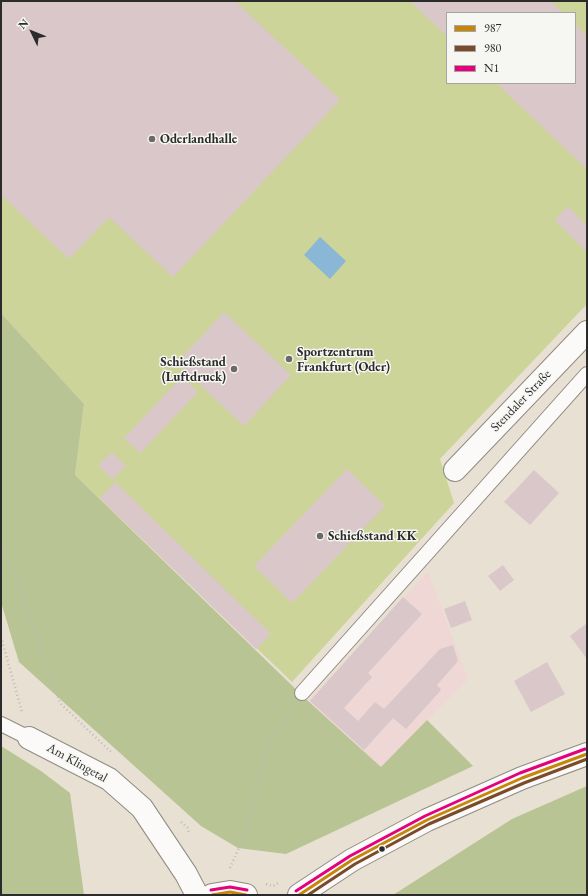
<!DOCTYPE html>
<meta charset="utf-8">
<style>
body{margin:0}
#map{position:relative;width:588px;height:896px;overflow:hidden;background:#e8e0d2;font-family:"EB Garamond",serif}
canvas{display:block}
.frame{position:absolute;inset:0;border:2px solid #2b2b2b;pointer-events:none}
.legend{position:absolute;left:446px;top:12px;width:130px;height:72px;box-sizing:border-box;background:#f6f6f2;border:1px solid #a5a5a2;margin:0;padding:5px 7px;list-style:none;font-size:12px;color:#2b2b2b}
.legend li{display:flex;align-items:center;gap:8px;height:20px}
.legend b{width:20px;border:1px solid #a5a5a2}
.north{position:absolute;left:12px;top:12px;width:40px;height:40px;-webkit-text-stroke:3px #f6f6f2;paint-order:stroke;rotate:313deg;font-size:11px;font-weight:700;line-height:16px;text-align:center;color:#2b2b2b}
.north::after{content:'';display:block;margin:auto;width:14px;height:18px;background:#2b2b2b;clip-path:polygon(50% 0,100% 100%,50% 72%,0 100%)}
</style>
<div id="map">
<canvas width="588" height="896"></canvas>
<div class="frame"></div>
<ul class="legend">
<li><b style="height:5px;background:#c4870b"></b>987</li>
<li><b style="height:5px;background:#7a4b2a"></b>980</li>
<li><b style="height:5px;background:#e5007d"></b>N1</li>
</ul>
<div class="north">N</div>
</div>
<script>
const ctx = document.querySelector('canvas').getContext('2d');
ctx.lineJoin = 'round';
function paint(path, color) { ctx.fillStyle = color; ctx.fill(path, 'evenodd'); }
const poly = rows => new Path2D(rows.map(r => 'M' + r).join(''));
function stroke(path, color, width, dash) { ctx.strokeStyle = color; ctx.lineWidth = width; ctx.lineCap = dash ? 'butt' : 'round'; ctx.setLineDash(dash || []); ctx.stroke(path); }
function write(font, color, halo, rows, align = 'center') {
  ctx.font = font + ' "EB Garamond",serif'; ctx.lineWidth = 3; ctx.setLineDash([]); ctx.textBaseline = 'middle'; ctx.strokeStyle = halo; ctx.fillStyle = color; for (const [text, x, y, turn = 0] of rows) {
    ctx.save(); ctx.translate(x, y); ctx.rotate((+turn || 0) * Math.PI / 180); ctx.textAlign = isNaN(turn) ? turn : align; if (halo) ctx.strokeText(text, 0, 0); ctx.fillText(text, 0, 0); ctx.restore();
  }
}
paint(poly([
 [428,571,468,679,382,768,308,701]
]), '#efd7d6');
paint(poly([
 [1,1,587,1,587,304,440,459,454,503,292,682,75,475,84,404,1,313],
 [447,13,575,13,575,83,447,83]
]), '#cdd49a');
paint(poly([
 [1,313,84,404,75,475,308,701,381,767,427,720,473,766,286,854,238,848,201,826,19,662,1,602],
 [1,746,41,771,70,793,84,895,1,895],
 [587,786,587,895,393,895,512,819]
]), '#b8c493');
paint(poly([
 [320,237,346,261,330,279,304,255]
]), '#8ab7d5');
paint(poly([
 [1,1,235,1,340,100,173,277,109,217,69,259,1,195],
 [410,1,551,1,563,13,447,13,447,36],
 [575,24,587,36,587,169,496,83,575,83],
 [568,206,587,226,587,252,555,220],
 [224,312,291,375,244,426,177,363],
 [182,377,198,392,140,453,124,438],
 [112,452,126,466,112,479,98,465],
 [347,469,385,506,292,603,254,566],
 [534,470,559,493,530,525,504,502],
 [115,482,271,634,256,649,100,498],
 [503,565,514,580,500,591,488,576],
 [403,597,422,614,368,673,372,677,344,708,358,721,375,702,384,709,440,649,453,645,458,661,437,685,441,690,406,729,393,718,364,750,310,701],
 [465,601,472,620,451,628,444,609],
 [587,623,587,659,570,636],
 [547,662,565,694,531,712,514,681]
]), '#dac7ca');
const lane = poly([
 [302,693,587,374],
 [1,724,29,738]
]);
const street = poly([
 [455,470,587,332],
 [29,738,109,779,142,808,186,874,197,895],
 [212,895,230,892,246,895],
 [299,895,352,860,427,820,522,778,587,754]
]);
stroke(lane, '#8f8b84', 16);
stroke(street, '#8f8b84', 24);
stroke(poly([
 [1,543,25,598,60,703,111,752],
 [1,637,22,712],
 [181,822,188,828,189,834],
 [230,868,248,828,264,752,292,709],
 [266,884,273,886,278,883]
]), '#bdbbb9', 2.5, [1, 3]);
stroke(lane, '#fcfaf8', 14);
stroke(street, '#fcfaf8', 22);
stroke(poly([
 [212,895,230,892,246,895],
 [299,895,352,860,427,820,522,778,587,754]
]), '#c4870b', 3);
stroke(poly([
 [308,895,355,864,429,824,524,783,587,759]
]), '#7a4b2a', 3);
stroke(poly([
 [211,890,230,887,247,890],
 [296,891,350,856,425,816,520,773,585,749]
]), '#e5007d', 3);
for (const [x, y, r, color] of [
 [152,139,4,"#6d6a65"],
 [289,359,4,"#6d6a65"],
 [234,369,4,"#6d6a65"],
 [320,536,4,"#6d6a65"],
 [382,849,3.5,"#2b2b2b"]
]) { const dot = new Path2D(); dot.arc(x, y, r, 0, 2 * Math.PI); ctx.fillStyle = color; ctx.fill(dot); stroke(dot, '#f6f6f2', 1.5); }
write('bold 13px', '#2b2b2b', '#f6f6f2', [
 ["Oderlandhalle",160,139],
 ["Sportzentrum",297,352],
 ["Frankfurt (Oder)",297,367],
 ["Schießstand",226,362,"right"],
 ["(Luftdruck)",226,377,"right"],
 ["Schießstand KK",328,536]
], 'left');
write('13px', '#2b2b2b', '#f6f6f2', [
 ["Stendaler Straße",521,401,-46],
 ["Am Klingetal",77,763,29]
]);
</script>
